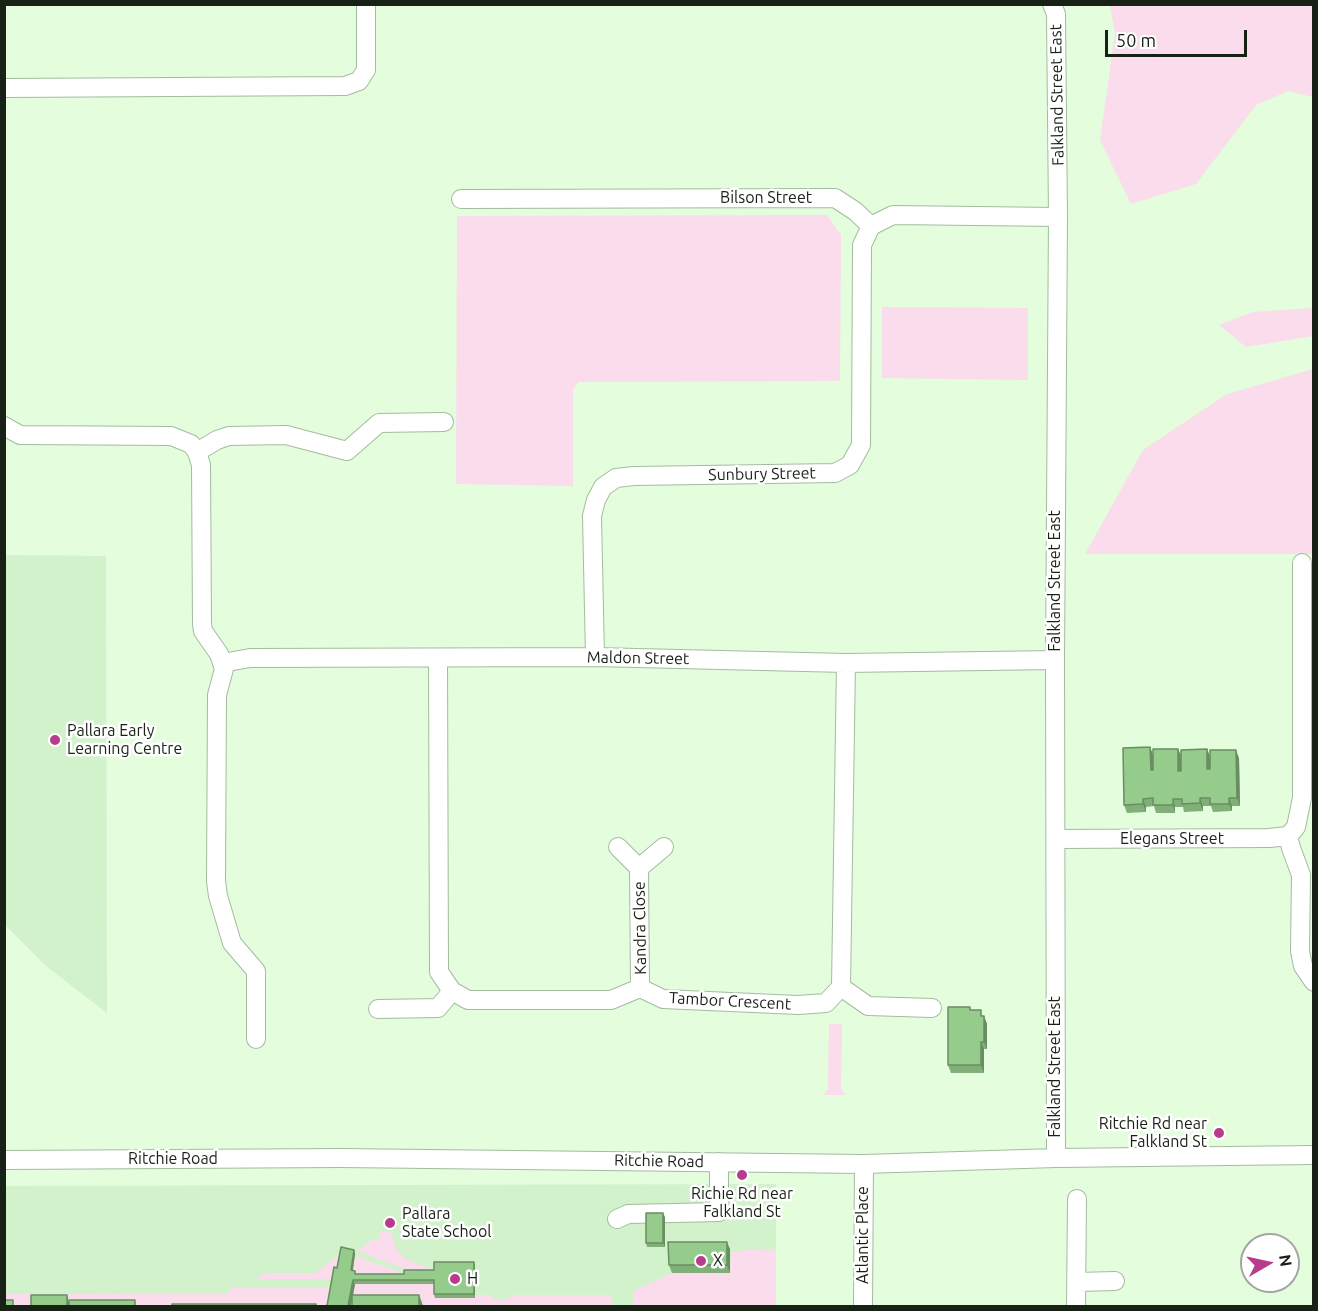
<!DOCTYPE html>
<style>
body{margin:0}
#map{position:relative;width:1318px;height:1311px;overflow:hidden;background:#e3fddd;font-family:Ubuntu,sans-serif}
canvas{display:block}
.frame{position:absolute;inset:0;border:6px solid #182116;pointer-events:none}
.north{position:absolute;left:1240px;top:1233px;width:60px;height:60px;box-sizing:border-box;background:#fff;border:2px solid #a3a6a2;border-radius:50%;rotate:81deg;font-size:16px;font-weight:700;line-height:24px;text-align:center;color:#182116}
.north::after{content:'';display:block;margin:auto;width:21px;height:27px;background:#b83c8b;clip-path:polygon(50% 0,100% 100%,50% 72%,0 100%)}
.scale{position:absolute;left:1105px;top:30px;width:142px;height:27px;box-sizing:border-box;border:3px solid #182116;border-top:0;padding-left:8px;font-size:18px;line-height:21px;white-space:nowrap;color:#182116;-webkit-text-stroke:4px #fff;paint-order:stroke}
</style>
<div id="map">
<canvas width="1318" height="1311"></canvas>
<div class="frame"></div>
<div class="north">N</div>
<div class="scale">50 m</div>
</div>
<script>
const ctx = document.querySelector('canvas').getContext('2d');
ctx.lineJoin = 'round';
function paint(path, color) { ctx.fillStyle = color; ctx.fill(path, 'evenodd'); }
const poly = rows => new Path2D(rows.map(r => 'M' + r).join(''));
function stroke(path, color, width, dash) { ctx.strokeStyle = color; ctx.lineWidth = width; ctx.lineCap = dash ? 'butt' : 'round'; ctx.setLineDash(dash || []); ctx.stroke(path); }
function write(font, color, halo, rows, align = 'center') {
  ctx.font = font + ' Ubuntu,sans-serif'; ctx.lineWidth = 5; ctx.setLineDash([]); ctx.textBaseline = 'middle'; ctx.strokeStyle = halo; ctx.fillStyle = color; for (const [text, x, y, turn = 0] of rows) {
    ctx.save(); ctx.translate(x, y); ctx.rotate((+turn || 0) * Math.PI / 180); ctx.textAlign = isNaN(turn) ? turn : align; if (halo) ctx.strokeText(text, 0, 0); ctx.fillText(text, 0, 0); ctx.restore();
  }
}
paint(poly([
 [4,555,106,556,107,1013,46,966,5,925],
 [776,1184,776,1306,5,1306,4,1186]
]), '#d2f2cc');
paint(poly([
 [1110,5,1313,5,1313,97,1288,91,1256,105,1196,184,1131,204,1100,140,1115,33],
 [827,215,841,235,840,381,579,382,573,389,573,486,456,484,457,216],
 [882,307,1028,308,1028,380,882,378],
 [1313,308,1313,336,1246,347,1219,325,1253,312],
 [1313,369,1313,554,1085,554,1143,450,1227,394],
 [829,1024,842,1024,841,1089,846,1095,823,1095,828,1089],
 [380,1232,391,1232,396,1248,404,1258,430,1269,430,1273,411,1271,357,1251,374,1239,380,1239],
 [776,1249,776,1306,633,1306,633,1291,672,1273,730,1273,731,1252,741,1251,742,1250],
 [341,1254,339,1271,333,1279,256,1279,265,1273,315,1273],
 [355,1256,406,1274,352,1274],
 [355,1284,435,1284,436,1298,475,1298,475,1295,492,1295,493,1299,510,1299,510,1295,612,1295,612,1306,351,1306],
 [332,1287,330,1306,137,1306,137,1305,15,1306,14,1304,5,1304,4,1294,229,1293,230,1288]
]), '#fadcec');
const minor = poly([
 [1052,4,1056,14,1058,217,1055,660,1056,1158],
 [4,88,345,86,359,81,366,70,366,4],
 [461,199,835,198,855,211,871,226,893,215,1058,217],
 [4,426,20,435,171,436,191,444,197,452,201,465,202,624,203,631,219,654,224,669,217,695,216,881,218,896,232,943,256,971,256,1039],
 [197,452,217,440,229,436,286,435,347,451,379,423,444,422],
 [595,657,592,516,596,500,603,487,616,478,634,476,835,473,850,465,861,445,862,245,871,226],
 [438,658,439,972,452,991,468,1000,611,1000,640,988,663,999,798,1005,826,1003,841,987,846,663],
 [222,663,250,658,595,657,846,663,1055,660],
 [1288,836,1296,827,1302,798,1302,563],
 [1288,836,1291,848,1301,875,1300,951,1303,966,1314,982],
 [1056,839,1269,838,1288,836],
 [618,847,639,868],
 [841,987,868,1006,932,1008],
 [640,988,639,868,664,847],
 [378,1009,438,1008,452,991],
 [4,1160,341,1158,864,1164,1056,1158,1314,1155],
 [617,1219,628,1214,719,1212,719,1162],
 [1077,1282,1115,1281],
 [863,1306,864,1164],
 [1076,1306,1077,1199]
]);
stroke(minor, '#a3bc9e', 20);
stroke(minor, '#fff', 18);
paint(poly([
 [1150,747,1153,755,1178,749,1181,756,1207,749,1210,757,1239,758,1240,806,1232,806,1232,811,1213,812,1211,806,1203,806,1203,811,1184,812,1183,807,1175,807,1175,813,1156,813,1154,806,1146,807,1146,812,1127,813,1124,805],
 [971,1010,983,1016,987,1024,987,1049,984,1049,984,1073,951,1073,948,1065],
 [665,1217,665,1247,647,1247,646,1243],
 [730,1249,730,1273,672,1273,669,1265],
 [354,1250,355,1254,353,1270,356,1274,404,1274,475,1266,475,1298,435,1298,434,1294,434,1284,355,1284,353,1295,419,1295,423,1306,352,1298,337,1268]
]), '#80af78');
paint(poly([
 [1150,747,1153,755,1153,778,1151,770],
 [1178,749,1181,756,1181,779,1178,771],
 [1207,749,1210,757,1210,777,1207,769],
 [1236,750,1239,758,1240,806,1237,798],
 [1200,798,1203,806,1203,811,1200,803],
 [1229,798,1232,806,1232,811,1229,804],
 [1143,799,1146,807,1146,812,1143,804],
 [1173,799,1175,807,1175,813,1173,805],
 [984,1016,987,1024,987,1049,984,1042],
 [981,1042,984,1049,984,1073,981,1065],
 [663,1213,665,1217,665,1247,663,1243],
 [727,1242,730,1249,730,1273,727,1265],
 [354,1250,355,1254,352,1274,351,1270],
 [474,1262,475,1266,475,1298,474,1294],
 [353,1280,355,1284,351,1306,348,1306],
 [67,1295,69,1303,69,1306,67,1306],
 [419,1295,423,1306,419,1306]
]), '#688e61');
const building = poly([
 [1150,747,1151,770,1153,770,1153,749,1178,749,1178,771,1181,771,1181,750,1207,749,1207,769,1210,769,1210,750,1236,750,1237,798,1229,798,1229,804,1210,804,1210,798,1200,798,1200,803,1182,804,1182,799,1173,799,1173,805,1153,805,1153,798,1143,799,1143,804,1124,805,1123,748,1150,747],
 [948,1007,970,1007,970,1010,981,1010,981,1016,984,1016,984,1042,981,1042,981,1065,948,1065,948,1007],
 [646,1213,663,1213,663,1243,646,1243,646,1213],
 [668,1242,727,1242,727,1265,669,1265,668,1242],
 [341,1247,354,1250,351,1270,355,1271,355,1274,404,1274,404,1270,434,1270,434,1262,474,1262,474,1294,434,1294,434,1280,353,1280,348,1306,327,1306,334,1267,337,1268,341,1247],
 [31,1295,67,1295,67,1306,31,1306,31,1295],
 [352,1295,419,1295,419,1306,352,1306,352,1295],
 [4,1300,13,1300,13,1306,4,1306,4,1300],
 [69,1300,135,1300,135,1306,69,1306,69,1300],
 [172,1304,316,1304,316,1306,172,1306,172,1304]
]);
paint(building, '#95cb8b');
stroke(building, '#688e61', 1.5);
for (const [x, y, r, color] of [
 [55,740,6,"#b83c8b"],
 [1219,1133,6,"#b83c8b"],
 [742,1175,6,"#b83c8b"],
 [390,1223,6,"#b83c8b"],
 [701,1261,6,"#b83c8b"],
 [455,1279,6,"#b83c8b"]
]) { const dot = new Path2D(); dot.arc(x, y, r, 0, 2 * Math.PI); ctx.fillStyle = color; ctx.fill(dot); stroke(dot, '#fff', 2); }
write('16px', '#182116', '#fff', [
 ["Falkland Street East",1057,95,-91],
 ["Bilson Street",766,198],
 ["Sunbury Street",762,474,-1],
 ["Falkland Street East",1055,581,-90],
 ["Maldon Street",638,658,1],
 ["Elegans Street",1172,839],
 ["Kandra Close",640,928,-91],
 ["Tambor Crescent",730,1001,3],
 ["Falkland Street East",1055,1067,-90],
 ["Ritchie Road",173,1159],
 ["Ritchie Road",659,1161,1],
 ["Atlantic Place",863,1235,-90]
]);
write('16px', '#182116', '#fff', [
 ["Pallara Early",67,731],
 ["Learning Centre",67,749],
 ["Ritchie Rd near",1207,1124,"right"],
 ["Falkland St",1207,1142,"right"],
 ["Richie Rd near",742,1194,"center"],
 ["Falkland St",742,1212,"center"],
 ["Pallara",402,1214],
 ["State School",402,1232],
 ["X",713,1261],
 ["H",467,1279]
], 'left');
</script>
